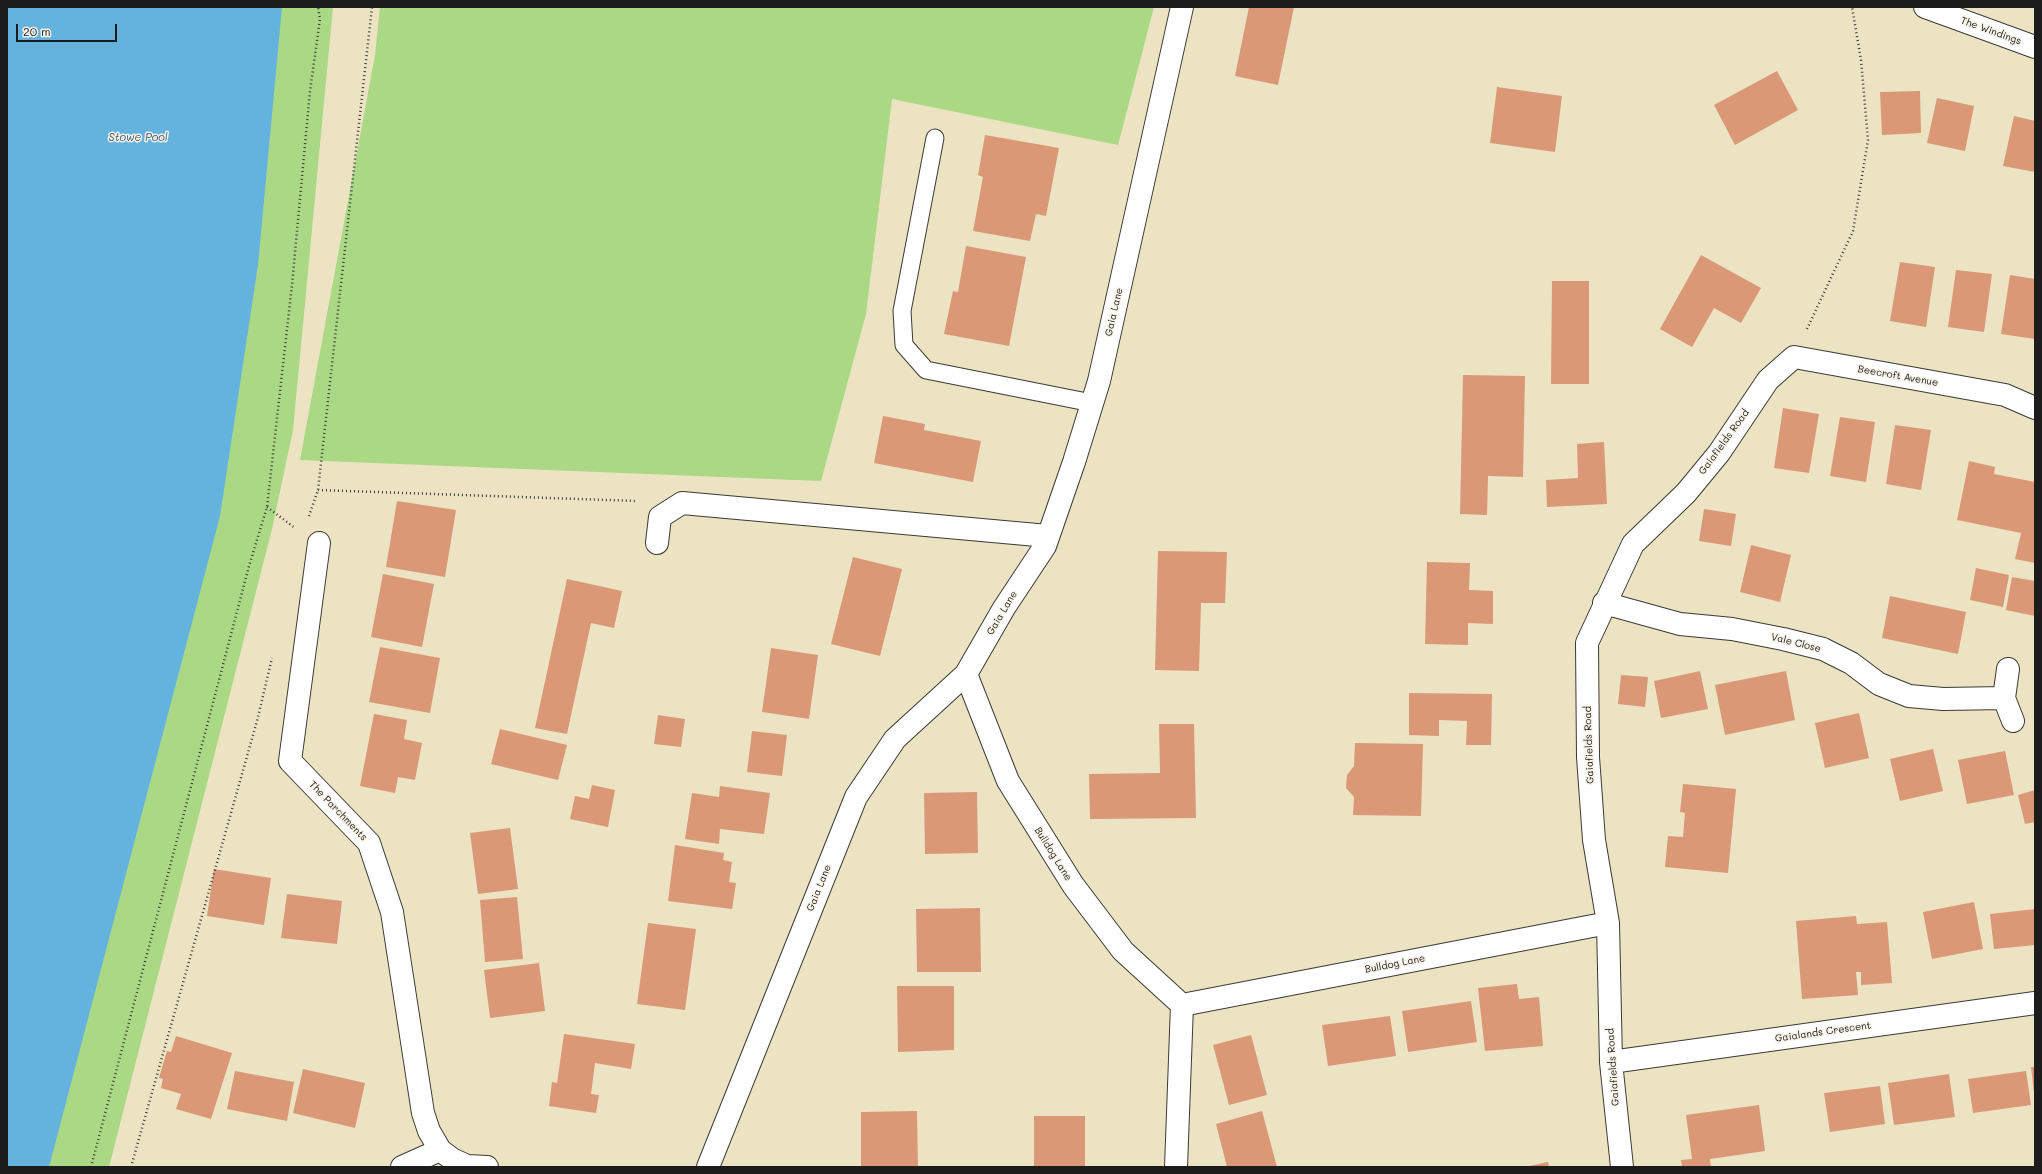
<!DOCTYPE html>
<style>
body{margin:0}
#map{position:relative;width:2042px;height:1174px;overflow:hidden;background:#ebe3c2;font-family:Mali,sans-serif}
canvas{display:block}
.frame{position:absolute;inset:0;border:8px solid #1c1c1c;pointer-events:none}
.scale{position:absolute;left:16px;top:24px;width:101px;height:18px;box-sizing:border-box;border:2px solid #1c1c1c;border-top:0;padding-left:5px;font-size:12px;line-height:14px;white-space:nowrap;color:#1c1c1c;-webkit-text-stroke:3px #f7f3e8;paint-order:stroke}
</style>
<div id="map">
<canvas width="2042" height="1174"></canvas>
<div class="frame"></div>
<div class="scale">20 m</div>
</div>
<script>
const ctx = document.querySelector('canvas').getContext('2d');
ctx.lineJoin = 'round';
function paint(path, color) { ctx.fillStyle = color; ctx.fill(path, 'evenodd'); }
const poly = rows => new Path2D(rows.map(r => 'M' + r).join(''));
function stroke(path, color, width, dash) { ctx.strokeStyle = color; ctx.lineWidth = width; ctx.lineCap = dash ? 'butt' : 'round'; ctx.setLineDash(dash || []); ctx.stroke(path); }
function write(font, color, halo, rows, align = 'center') {
  ctx.font = font + ' Mali,sans-serif'; ctx.lineWidth = 3; ctx.setLineDash([]); ctx.textBaseline = 'middle'; ctx.strokeStyle = halo; ctx.fillStyle = color; for (const [text, x, y, turn = 0] of rows) {
    ctx.save(); ctx.translate(x, y); ctx.rotate((+turn || 0) * Math.PI / 180); ctx.textAlign = isNaN(turn) ? turn : align; if (halo) ctx.strokeText(text, 0, 0); ctx.fillText(text, 0, 0); ctx.restore();
  }
}
paint(poly([
 [7,7,333,7,293,430,272,529,109,1167,7,1167],
 [380,7,1154,7,1118,145,892,99,866,314,821,481,300,460,375,55]
]), '#aad885');
paint(poly([
 [7,7,282,7,258,265,220,516,49,1167,7,1167]
]), '#64b3de');
paint(poly([
 [1249,7,1294,7,1278,85,1235,76],
 [1777,71,1798,110,1735,145,1714,105],
 [1497,87,1562,96,1555,152,1490,143],
 [1920,91,1921,133,1882,135,1880,92],
 [1937,98,1974,106,1965,151,1927,143],
 [2014,116,2035,121,2035,172,2003,166],
 [985,135,1059,148,1046,216,1036,214,1030,241,973,231,983,177,978,175],
 [966,246,1026,257,1009,346,944,334,953,291,958,292],
 [1701,255,1761,288,1741,323,1714,308,1692,347,1660,329],
 [1900,262,1935,267,1926,327,1890,321],
 [1956,270,1992,274,1984,332,1948,327],
 [2010,275,2035,279,2035,339,2001,334],
 [1552,281,1589,281,1589,384,1551,384],
 [1463,375,1525,376,1523,477,1488,476,1487,515,1460,514],
 [1783,408,1819,414,1809,473,1774,468],
 [883,416,925,424,924,430,981,441,973,482,874,463],
 [1840,417,1875,422,1866,482,1830,476],
 [1895,425,1931,430,1921,490,1886,484],
 [1604,442,1607,504,1547,507,1546,480,1578,478,1577,444],
 [1969,461,1995,467,1994,474,2035,482,2035,563,2015,559,2021,533,1957,520],
 [397,501,456,510,445,577,386,567],
 [1704,509,1736,514,1731,546,1699,541],
 [1751,545,1791,555,1780,602,1740,592],
 [1158,551,1227,552,1225,603,1201,603,1199,671,1155,670],
 [853,557,902,569,880,656,831,644],
 [1427,562,1470,563,1469,590,1493,591,1493,624,1468,623,1468,645,1425,644],
 [1976,568,2009,575,2003,607,1970,600],
 [383,574,434,584,422,647,371,637],
 [2012,577,2035,581,2035,616,2006,610],
 [567,579,622,591,614,628,591,623,567,734,535,728],
 [1890,596,1966,612,1958,654,1882,638],
 [380,647,440,658,430,713,369,702],
 [771,648,818,655,809,719,762,712],
 [1700,671,1708,709,1661,718,1654,681],
 [1786,671,1795,720,1725,735,1715,685],
 [1621,675,1648,677,1645,707,1618,704],
 [1409,693,1492,694,1491,745,1466,745,1467,721,1439,720,1439,736,1409,735],
 [1859,713,1869,758,1825,768,1815,723],
 [374,714,407,720,404,739,422,743,415,780,398,777,395,793,360,786],
 [658,715,685,719,681,747,654,744],
 [1159,724,1194,724,1196,818,1090,819,1089,774,1160,773],
 [500,729,567,745,558,780,491,764],
 [752,731,787,735,782,776,747,772],
 [1355,743,1423,744,1421,816,1353,815,1354,797,1346,788,1347,775,1354,766],
 [1933,749,1943,791,1900,801,1890,759],
 [2005,751,2014,795,1967,804,1958,760],
 [1683,784,1736,789,1728,873,1665,867,1668,836,1683,837,1685,813,1680,812],
 [592,785,615,790,608,827,570,819,575,796,589,799],
 [720,786,770,793,764,834,720,829,719,844,685,839,692,793,719,797],
 [2035,790,2035,822,2025,824,2018,795],
 [977,792,978,853,925,854,924,793],
 [510,828,518,889,478,894,470,833],
 [675,845,724,853,723,860,732,862,729,882,736,883,732,909,668,901],
 [214,869,271,878,264,925,207,916],
 [287,894,342,901,337,944,281,938],
 [517,897,523,959,485,962,480,900],
 [1974,902,1983,949,1932,959,1923,912],
 [980,908,981,972,917,972,916,909],
 [2035,909,2035,945,1994,949,1990,914],
 [1856,916,1857,924,1887,922,1892,983,1861,985,1861,972,1856,972,1858,995,1802,999,1796,921],
 [648,923,696,929,685,1010,637,1004],
 [539,963,545,1011,490,1018,484,970],
 [1517,984,1519,999,1539,997,1543,1046,1485,1051,1478,988],
 [897,986,954,986,954,1050,898,1052],
 [1471,1001,1477,1042,1408,1052,1402,1011],
 [1390,1016,1396,1056,1328,1066,1322,1025],
 [564,1034,635,1044,631,1069,595,1063,591,1094,599,1095,596,1113,549,1106,552,1082,557,1083],
 [1251,1035,1267,1095,1229,1105,1213,1045],
 [176,1036,232,1053,211,1119,176,1109,181,1094,161,1088,163,1079,159,1078,167,1051,171,1052],
 [2031,1067,2035,1067,2035,1093,2034,1093],
 [303,1069,365,1083,355,1128,293,1113],
 [235,1071,294,1082,287,1121,227,1109],
 [2026,1071,2031,1105,1973,1113,1968,1079],
 [1949,1074,1955,1117,1894,1125,1888,1083],
 [1880,1086,1885,1124,1830,1132,1824,1093],
 [1759,1105,1765,1151,1710,1159,1711,1167,1682,1167,1681,1160,1692,1159,1686,1115],
 [917,1111,918,1167,861,1167,861,1112],
 [1262,1111,1277,1167,1227,1167,1216,1124],
 [1034,1116,1085,1116,1085,1167,1034,1167],
 [1548,1162,1549,1167,1529,1167,1529,1166]
]), '#da9877');
const lane = poly([
 [935,138,902,311,904,345,926,370,1092,403]
]);
const street = poly([
 [1925,7,2035,47],
 [319,543,290,761,369,843,392,912,423,1113,429,1131,440,1150,452,1159,467,1166,487,1167],
 [657,543,660,517,682,503,1048,536],
 [1604,603,1680,624,1732,629,1783,639,1823,649,1851,663,1879,684,1909,696,1943,699,2004,698],
 [2008,669,2004,698,2013,721],
 [966,674,1008,781,1073,885,1123,951,1182,1005,1608,923],
 [1611,1062,2035,1003],
 [402,1167,440,1150],
 [708,1167,856,797,895,739,966,674,1004,608,1045,546,1074,462,1099,381,1182,7],
 [1176,1167,1182,1005],
 [1622,1167,1611,1062,1608,923,1594,840,1588,757,1587,643,1633,544,1686,493,1719,453,1768,380,1794,357,2005,395,2035,408]
]);
stroke(lane, '#3b3a35', 19);
stroke(street, '#3b3a35', 24);
stroke(poly([
 [1807,329,1853,231,1868,140,1861,60,1852,7],
 [318,490,637,501],
 [267,507,295,528],
 [309,516,318,490,372,7],
 [91,1167,249,566,267,507,292,285,310,91,320,19,318,7],
 [131,1167,257,721,272,658]
]), '#3b3a35', 2.5, [1, 3]);
stroke(lane, '#fff', 17);
stroke(street, '#fff', 22);
write('10px', '#1c1c1c', '#f7f3e8', [
 ["The Windings",1991,31,20],
 ["Gaia Lane",1114,312,-77],
 ["Beecroft Avenue",1898,376,10],
 ["Gaiafields Road",1724,442,-54],
 ["Gaia Lane",1002,613,-59],
 ["Vale Close",1796,643,14],
 ["Gaiafields Road",1589,745,-92],
 ["The Parchments",338,811,46],
 ["Bulldog Lane",1053,854,58],
 ["Gaia Lane",819,888,-68],
 ["Bulldog Lane",1395,964,-11],
 ["Gaialands Crescent",1823,1032,-8],
 ["Gaiafields Road",1613,1067,-94]
]);
write('italic 11px', '#39586a', '#f7f3e8', [
 ["Stowe Pool",138,138]
]);
</script>
